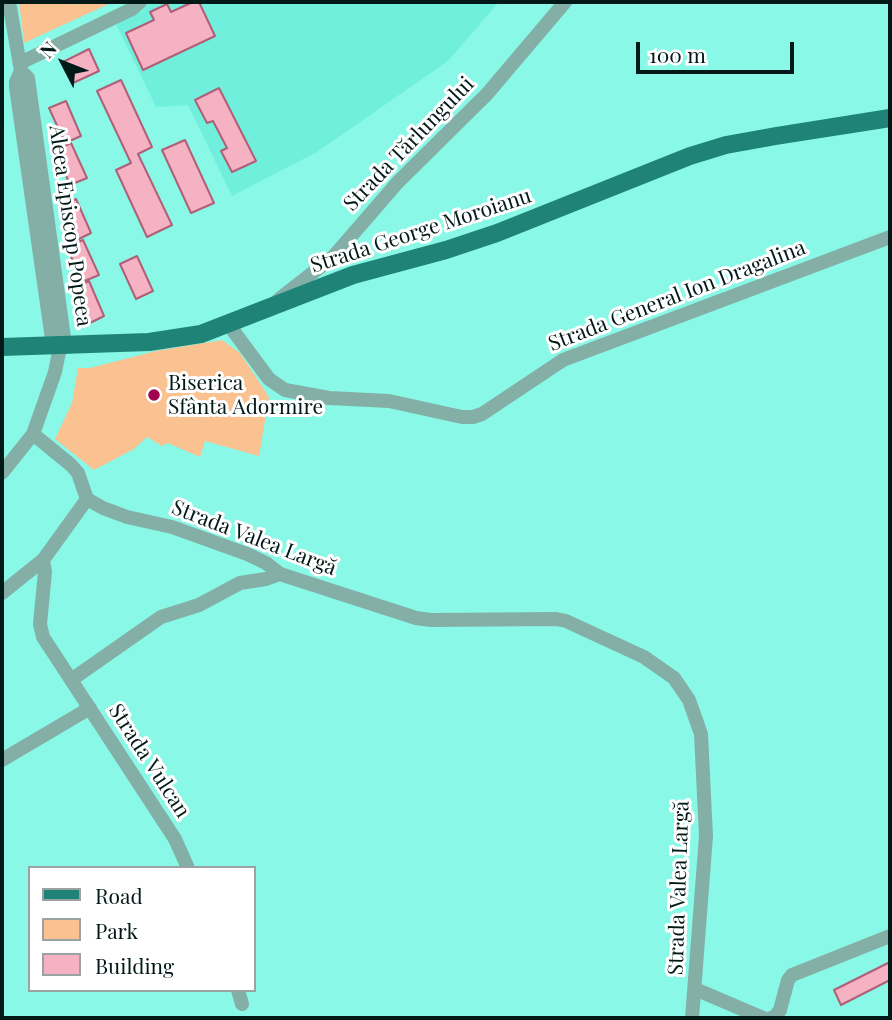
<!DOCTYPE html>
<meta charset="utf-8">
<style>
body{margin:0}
#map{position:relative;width:892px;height:1020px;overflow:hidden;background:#89f8e7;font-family:"Playfair Display",serif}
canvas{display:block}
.frame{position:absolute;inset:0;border:4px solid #021a17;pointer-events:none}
.legend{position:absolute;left:28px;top:866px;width:228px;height:126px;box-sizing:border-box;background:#fff;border:2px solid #9aa3a2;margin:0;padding:9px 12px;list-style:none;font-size:21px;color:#021a17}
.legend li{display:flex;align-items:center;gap:14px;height:35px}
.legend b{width:35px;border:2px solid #9aa3a2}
.north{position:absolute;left:28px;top:28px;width:70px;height:70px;-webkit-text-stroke:5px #fff;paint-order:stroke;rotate:312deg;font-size:19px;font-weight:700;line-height:28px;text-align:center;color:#021a17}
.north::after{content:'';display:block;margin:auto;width:24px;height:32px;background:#021a17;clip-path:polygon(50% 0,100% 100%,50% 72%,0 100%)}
.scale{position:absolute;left:636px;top:42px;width:158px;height:32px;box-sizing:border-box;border:4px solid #021a17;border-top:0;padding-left:9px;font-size:21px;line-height:24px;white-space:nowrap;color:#021a17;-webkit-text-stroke:5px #fff;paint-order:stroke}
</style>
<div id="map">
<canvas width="892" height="1020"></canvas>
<div class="frame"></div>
<ul class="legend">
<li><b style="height:9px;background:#1f8377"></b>Road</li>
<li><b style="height:19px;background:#f9c290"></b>Park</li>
<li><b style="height:19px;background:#f4b2c2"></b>Building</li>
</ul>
<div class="north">N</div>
<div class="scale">100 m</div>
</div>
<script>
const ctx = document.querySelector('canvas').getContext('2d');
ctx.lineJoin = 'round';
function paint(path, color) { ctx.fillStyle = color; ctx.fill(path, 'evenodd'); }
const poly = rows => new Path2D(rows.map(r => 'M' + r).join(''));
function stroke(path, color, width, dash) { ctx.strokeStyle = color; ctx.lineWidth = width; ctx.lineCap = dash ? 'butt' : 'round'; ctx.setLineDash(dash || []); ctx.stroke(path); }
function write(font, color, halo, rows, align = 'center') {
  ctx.font = font + ' "Playfair Display",serif'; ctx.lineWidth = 6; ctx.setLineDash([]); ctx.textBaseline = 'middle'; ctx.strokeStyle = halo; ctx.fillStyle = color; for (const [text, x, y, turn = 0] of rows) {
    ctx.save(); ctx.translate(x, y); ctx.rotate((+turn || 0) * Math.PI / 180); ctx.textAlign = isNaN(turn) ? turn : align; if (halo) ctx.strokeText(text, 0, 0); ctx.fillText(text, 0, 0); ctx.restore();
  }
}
paint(poly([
 [147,2,499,2,448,61,317,152,232,196,188,105,156,107,116,24,142,11]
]), '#71efdd');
paint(poly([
 [19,2,73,2,75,5,82,2,113,2,24,43],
 [222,340,240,353,269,397,259,456,205,441,200,457,168,443,162,446,147,437,134,449,94,470,55,439,72,403,78,368,90,368,156,351]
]), '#f9c290');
const building = poly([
 [193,2,199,2,215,36,143,70,126,33,154,20,150,12,167,4,171,12,193,2],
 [89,49,99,71,73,83,63,62,89,49],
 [121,80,152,147,138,154,172,225,147,237,116,170,131,163,97,91,121,80],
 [219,88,256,161,232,172,221,151,227,148,213,121,207,123,195,100,219,88],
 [66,101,81,136,65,143,49,108,66,101],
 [185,140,214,203,191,213,162,150,185,140],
 [71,143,87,178,70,185,55,150,71,143],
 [76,199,91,233,75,241,59,206,76,199],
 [83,240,99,275,82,282,67,247,83,240],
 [137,256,153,291,136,299,120,264,137,256],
 [89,281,104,316,88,324,72,289,89,281],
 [890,962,890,980,841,1005,834,990,890,962]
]);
paint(building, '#f4b2c2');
stroke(building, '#b06076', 2);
stroke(poly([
 [9,2,21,71,16,82,16,87,53,346,58,351],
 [20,63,132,9,140,2],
 [278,300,333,257,398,182,487,94,565,2],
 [229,325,269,379,285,390,329,398,389,401,462,417,473,417,482,414,563,360,890,237],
 [33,434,71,465,78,473,87,499],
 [2,473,33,434,55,372,59,352,65,345,28,78,21,71],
 [87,499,103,508,127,517,172,527,247,554,266,563,280,574,416,618,431,620,556,619,566,621,644,657,674,678,689,700,701,734,706,836,692,1018],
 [43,560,45,572,40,624,43,637,175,839,188,868],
 [2,593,43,560,87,499],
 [71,680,161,617,199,605,240,583,266,579,280,574],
 [2,760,90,708],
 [695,989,763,1018],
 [238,990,242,1004],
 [771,1018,774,1018,780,1010,788,980,792,975,890,936]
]), '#84afa7', 14);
stroke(poly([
 [2,347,149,342,201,334,353,275,446,250,497,233,690,156,726,145,776,136,890,118]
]), '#1f8377', 18);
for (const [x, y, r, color] of [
 [154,395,7,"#9e054d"]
]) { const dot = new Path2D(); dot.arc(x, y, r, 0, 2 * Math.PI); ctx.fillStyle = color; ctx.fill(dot); stroke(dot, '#fff', 2.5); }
write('21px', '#021a17', '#fff', [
 ["Strada Tărlungului",409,144,-46],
 ["Aleea Episcop Popeea",70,226,82],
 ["Strada George Moroianu",421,231,-18],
 ["Strada General Ion Dragalina",677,296,-21],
 ["Strada Valea Largă",254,538,21],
 ["Strada Vulcan",149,761,57],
 ["Strada Valea Largă",679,888,-88]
]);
write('21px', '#021a17', '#fff', [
 ["Biserica",168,383],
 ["Sfânta Adormire",168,407]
], 'left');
</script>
